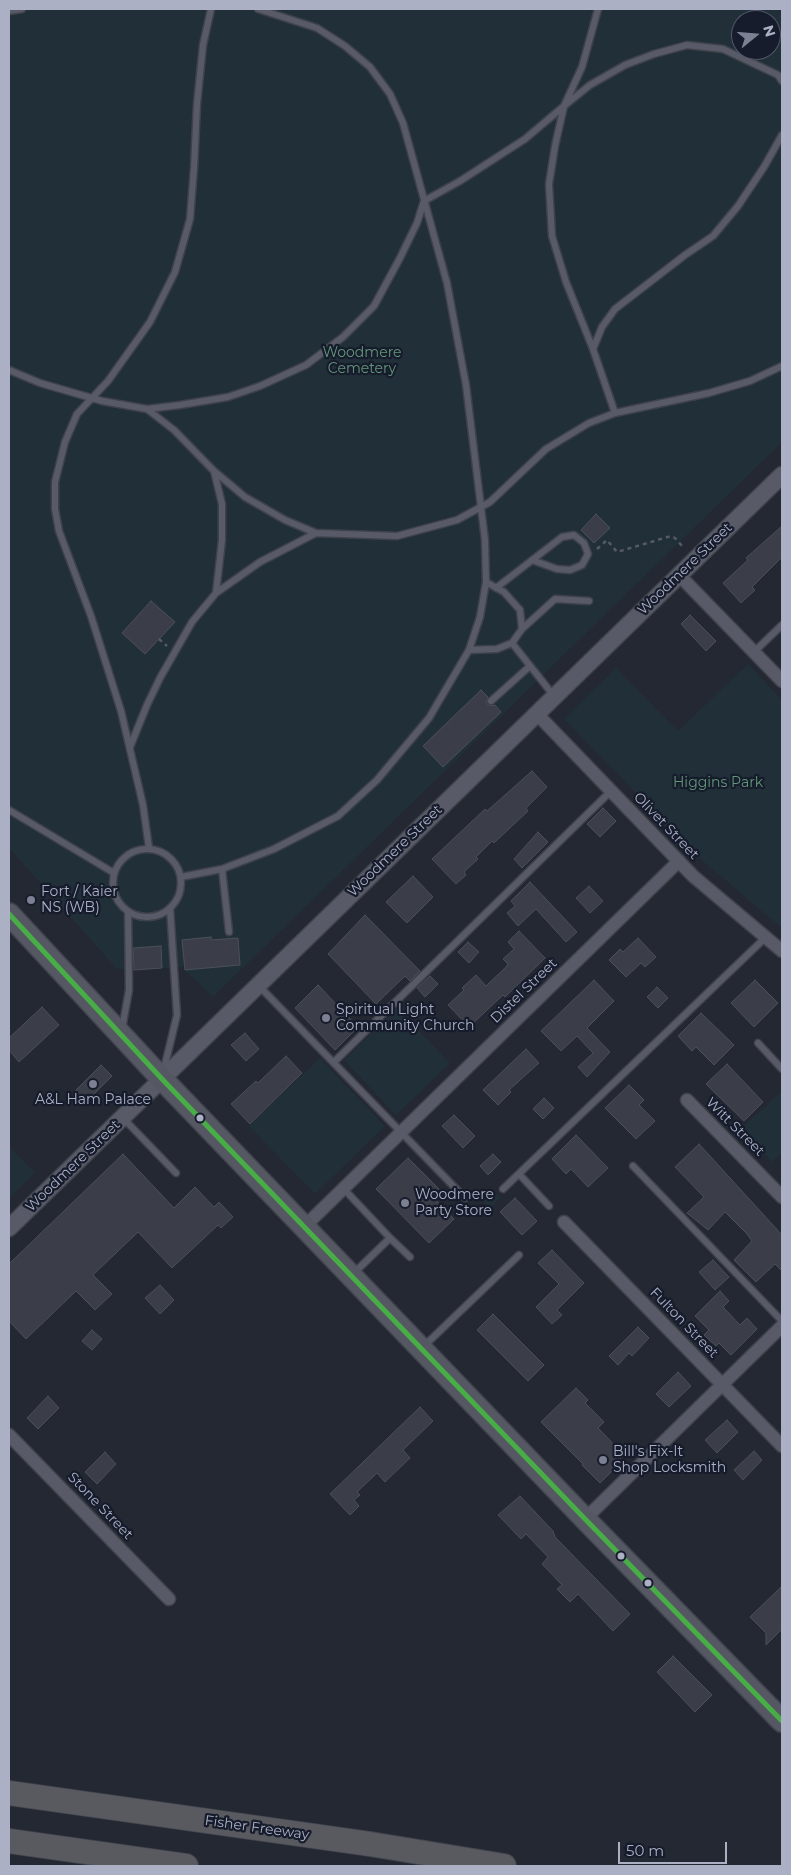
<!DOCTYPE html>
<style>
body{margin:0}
#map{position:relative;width:791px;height:1875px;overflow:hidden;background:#242832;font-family:Montserrat,sans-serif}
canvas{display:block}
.frame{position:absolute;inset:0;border:10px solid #abb0c5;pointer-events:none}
.north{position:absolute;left:731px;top:10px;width:50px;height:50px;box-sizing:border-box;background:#171c2c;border:1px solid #525769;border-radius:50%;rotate:73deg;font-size:14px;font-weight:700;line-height:20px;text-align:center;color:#abb0c5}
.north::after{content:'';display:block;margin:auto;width:18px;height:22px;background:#7c8092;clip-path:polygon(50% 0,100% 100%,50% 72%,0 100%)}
.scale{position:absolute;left:618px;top:1842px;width:109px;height:22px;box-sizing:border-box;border:2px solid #abb0c5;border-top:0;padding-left:6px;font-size:15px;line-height:18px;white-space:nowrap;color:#abb0c5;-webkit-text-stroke:4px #171c2c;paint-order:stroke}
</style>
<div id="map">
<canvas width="791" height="1875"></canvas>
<div class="frame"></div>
<div class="north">N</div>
<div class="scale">50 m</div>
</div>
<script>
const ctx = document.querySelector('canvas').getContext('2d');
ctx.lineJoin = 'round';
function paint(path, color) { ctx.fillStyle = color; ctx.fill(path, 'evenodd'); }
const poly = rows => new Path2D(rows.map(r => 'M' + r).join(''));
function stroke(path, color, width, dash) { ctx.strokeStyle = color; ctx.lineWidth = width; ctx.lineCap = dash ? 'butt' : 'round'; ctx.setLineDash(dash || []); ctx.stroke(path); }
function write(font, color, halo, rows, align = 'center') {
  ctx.font = font + ' Montserrat,sans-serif'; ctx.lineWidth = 4.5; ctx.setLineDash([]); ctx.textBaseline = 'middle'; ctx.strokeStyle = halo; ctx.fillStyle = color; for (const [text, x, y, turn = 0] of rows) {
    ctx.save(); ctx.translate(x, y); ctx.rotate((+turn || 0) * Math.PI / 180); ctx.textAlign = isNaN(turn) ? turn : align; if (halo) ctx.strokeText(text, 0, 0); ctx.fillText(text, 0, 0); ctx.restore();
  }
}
paint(poly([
 [9,9,782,9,782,442,213,997,185,970,184,967,133,970,117,969,9,848],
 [741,20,771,20,771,50,741,50],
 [748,664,782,700,782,928,704,862,564,719,616,668,678,731],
 [397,1008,450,1063,396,1115,344,1060],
 [320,1058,385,1126,315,1194,249,1126],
 [782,1091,782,1153,772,1162,742,1128],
 [9,1146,35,1173,9,1198],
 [491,1189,500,1198,490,1209,481,1199]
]), '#213038');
const building = poly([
 [596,514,610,528,594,543,581,530,596,514],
 [782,526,782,557,752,587,755,590,741,603,723,583,748,560,746,558,782,526],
 [151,601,175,622,145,654,122,633,151,601],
 [690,615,716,641,706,651,681,624,690,615],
 [481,690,488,697,486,702,488,705,492,706,495,705,501,712,443,767,423,746,481,690],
 [532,771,547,787,526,808,528,811,494,843,492,841,476,857,478,859,464,872,466,875,456,884,432,859,485,809,487,811,532,771],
 [603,808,616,821,600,837,587,824,603,808],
 [538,832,548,842,522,868,514,859,538,832],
 [413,876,433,897,407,923,386,902,413,876],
 [530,882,577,932,566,942,536,909,518,926,507,913,515,906,511,901,530,882],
 [589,886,603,901,590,913,576,898,589,886],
 [365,915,420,971,410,981,405,976,376,1004,328,954,365,915],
 [519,931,545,958,505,997,503,995,469,1027,448,1005,464,990,462,988,476,975,486,986,506,967,508,964,503,959,514,949,508,942,519,931],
 [211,937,211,940,238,938,240,965,185,970,182,940,211,937],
 [638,938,656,957,645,967,641,963,626,977,609,960,620,949,623,952,638,938],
 [468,942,479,952,469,963,458,952,468,942],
 [161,946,162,968,134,970,133,948,161,946],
 [430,976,438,984,425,997,417,988,430,976],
 [594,980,614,1001,587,1028,610,1052,587,1077,578,1067,593,1053,577,1036,561,1051,541,1031,594,980],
 [755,980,778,1003,754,1027,731,1003,755,980],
 [318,985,358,1027,335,1050,295,1008,318,985],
 [657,987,668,998,658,1008,647,997,657,987],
 [42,1007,59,1025,19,1062,9,1050,9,1038,42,1007],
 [701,1013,734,1045,714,1065,696,1047,692,1051,678,1036,701,1013],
 [245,1033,259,1049,246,1061,231,1045,245,1033],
 [526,1049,539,1063,509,1090,511,1092,498,1105,483,1090,526,1049],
 [286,1056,302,1073,250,1124,231,1104,256,1081,258,1083,286,1056],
 [727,1064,763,1102,744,1121,706,1084,727,1064],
 [101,1065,112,1076,85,1103,74,1092,101,1065],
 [629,1085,644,1100,639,1105,655,1121,636,1139,605,1108,629,1085],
 [544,1098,554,1108,543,1119,533,1109,544,1098],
 [454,1115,475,1136,463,1148,442,1126,454,1115],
 [576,1135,608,1168,588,1187,571,1169,566,1174,552,1159,576,1135],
 [699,1144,782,1235,782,1271,775,1264,756,1282,734,1260,752,1241,747,1234,725,1212,708,1230,687,1213,704,1197,675,1167,699,1144],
 [123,1154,174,1208,195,1187,214,1207,219,1202,233,1217,221,1228,218,1225,172,1268,138,1232,93,1275,112,1294,95,1310,76,1291,26,1339,9,1321,9,1264,123,1154],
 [493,1154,501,1162,488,1175,480,1166,493,1154],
 [408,1158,439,1189,432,1196,454,1219,429,1243,376,1189,408,1158],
 [515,1198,537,1221,522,1235,500,1212,515,1198],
 [552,1250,584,1283,557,1310,562,1315,552,1324,536,1307,559,1284,538,1263,552,1250],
 [713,1260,729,1277,715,1290,699,1272,713,1260],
 [160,1285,174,1300,160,1314,145,1298,160,1285],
 [720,1291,729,1301,723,1307,740,1325,747,1318,757,1329,731,1355,719,1343,716,1346,704,1335,709,1330,695,1316,720,1291],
 [493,1314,544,1365,528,1381,477,1330,493,1314],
 [638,1327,649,1338,632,1356,629,1353,618,1365,609,1356,638,1327],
 [92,1330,102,1339,92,1350,82,1341,92,1330],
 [678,1372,691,1386,669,1407,656,1394,678,1372],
 [576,1388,588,1400,585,1403,604,1422,598,1428,624,1455,613,1466,615,1468,600,1483,582,1465,583,1464,541,1422,576,1388],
 [48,1396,59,1408,38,1429,27,1418,48,1396],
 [420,1407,433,1421,403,1450,410,1458,385,1482,377,1473,357,1492,360,1495,354,1500,359,1506,350,1515,330,1494,420,1407],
 [727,1420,738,1432,717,1453,705,1440,727,1420],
 [754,1451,762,1460,743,1480,734,1470,754,1451],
 [105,1452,116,1464,97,1484,85,1472,105,1452],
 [520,1496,553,1531,555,1537,630,1614,613,1631,578,1594,570,1602,557,1589,562,1585,542,1564,548,1557,526,1534,521,1539,498,1515,520,1496],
 [782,1586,782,1629,766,1645,766,1633,750,1617,782,1586],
 [673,1656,712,1695,695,1712,657,1672,673,1656]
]);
paint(building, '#3b3e48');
stroke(building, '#4b4f5a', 1);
const service = poly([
 [9,11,22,9],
 [593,349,602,327,615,309,685,255,713,236,738,206,764,167,782,135],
 [9,370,40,383,102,401,147,409,180,405,228,397,260,386,306,365,343,337,374,306,400,258,417,223,424,201,460,181,525,139,564,106,582,67,598,9],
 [147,409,174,430,214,471,245,497,285,520,316,533],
 [615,413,593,349,566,282,552,236,549,184,555,146,564,106,590,85,625,65,654,54,687,45,723,49,778,75,782,81],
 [214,471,222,504,222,540,216,593],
 [496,588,562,537,574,535,584,543,588,554,582,565,570,570,557,569,532,560],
 [522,629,555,599,589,601],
 [512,643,554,696],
 [469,650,497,649,512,643,522,629,520,610,504,592,486,582],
 [754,652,782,625],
 [491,701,530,666],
 [130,747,147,705,160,678,192,622,216,593,260,562,316,533,397,536,457,520,490,502,546,449,589,423,615,413,709,393,750,381,782,366],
 [9,810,114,873],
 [149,848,143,805,121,711,91,616,59,531,55,509,55,482,65,442,77,414,108,381,150,322,175,272,190,219,194,168,197,104,203,45,211,9],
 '113 883a34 34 0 1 1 68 0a34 34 0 1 1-68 0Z',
 [222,869,229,932],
 [181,877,222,869,274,849,338,816,377,780,429,718,469,650,480,617,486,582,485,540,466,385,447,283,403,123,390,94,370,67,345,46,317,28,258,9],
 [259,986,465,1198],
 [122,1029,129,990,128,911],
 [758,1043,782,1069],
 [334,1062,611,791],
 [163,1073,177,1015,170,908],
 [123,1118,176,1173],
 [633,1166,782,1321],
 [519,1174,549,1206],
 [343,1188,390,1238],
 [503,1189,766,937],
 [354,1273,390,1238,410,1257],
 [423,1347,519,1255]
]);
const minor = poly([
 [679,575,782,681],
 [536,713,693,876,782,951],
 [687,1100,782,1197],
 [564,1222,782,1446],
 [304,1227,679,861],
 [9,1435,169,1599],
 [585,1519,782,1326]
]);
const tertiary = poly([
 [9,1228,782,475]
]);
const primary = poly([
 [9,914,162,1079,585,1519,782,1721]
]);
const motorway = poly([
 [9,1793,370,1844,504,1866],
 [9,1841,186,1866]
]);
stroke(service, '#40424b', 9);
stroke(minor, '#40424b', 15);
stroke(tertiary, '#40424b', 19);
stroke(primary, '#41444e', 24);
stroke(motorway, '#40444e', 26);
stroke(poly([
 [597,549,607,540,617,552,671,536,675,538,683,547],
 [159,639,167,646]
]), '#565a64', 2.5, [4, 4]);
stroke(service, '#585b67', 6);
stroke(minor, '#585b67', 12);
stroke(tertiary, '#585b67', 16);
stroke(primary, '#555862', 21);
stroke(motorway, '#595a5f', 24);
stroke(poly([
 [9,914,162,1079,585,1519,782,1721]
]), '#48ad46', 5);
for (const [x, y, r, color] of [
 [31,900,5,"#7c8092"],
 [326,1018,5,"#7c8092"],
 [93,1084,5,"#7c8092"],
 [200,1118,4.5,"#abb0c5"],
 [405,1203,5,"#7c8092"],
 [603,1460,5,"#7c8092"],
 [621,1556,4.5,"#abb0c5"],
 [648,1583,4.5,"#abb0c5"]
]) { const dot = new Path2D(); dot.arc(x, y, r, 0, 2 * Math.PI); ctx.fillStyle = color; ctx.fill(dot); stroke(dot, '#171c2c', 2); }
write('14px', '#629779', '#171c2c', [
 ["Woodmere",362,353],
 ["Cemetery",362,369],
 ["Higgins Park",718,783]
]);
write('14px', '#abb0c5', '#171c2c', [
 ["Woodmere Street",685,569,-44],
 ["Olivet Street",666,826,46],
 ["Woodmere Street",395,851,-44],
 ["Distel Street",524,991,-44],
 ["Witt Street",735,1127,45],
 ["Woodmere Street",73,1166,-44],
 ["Fulton Street",684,1323,46],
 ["Stone Street",100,1506,46],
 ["Fisher Freeway",257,1828,8]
]);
write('14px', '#abb0c5', '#171c2c', [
 ["Fort / Kaier",41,892],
 ["NS (WB)",41,908],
 ["Spiritual Light",336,1010],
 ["Community Church",336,1026],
 ["A&L Ham Palace",93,1100,"center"],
 ["Woodmere",415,1195],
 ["Party Store",415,1211],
 ["Bill's Fix-It",613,1452],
 ["Shop Locksmith",613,1468]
], 'left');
</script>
